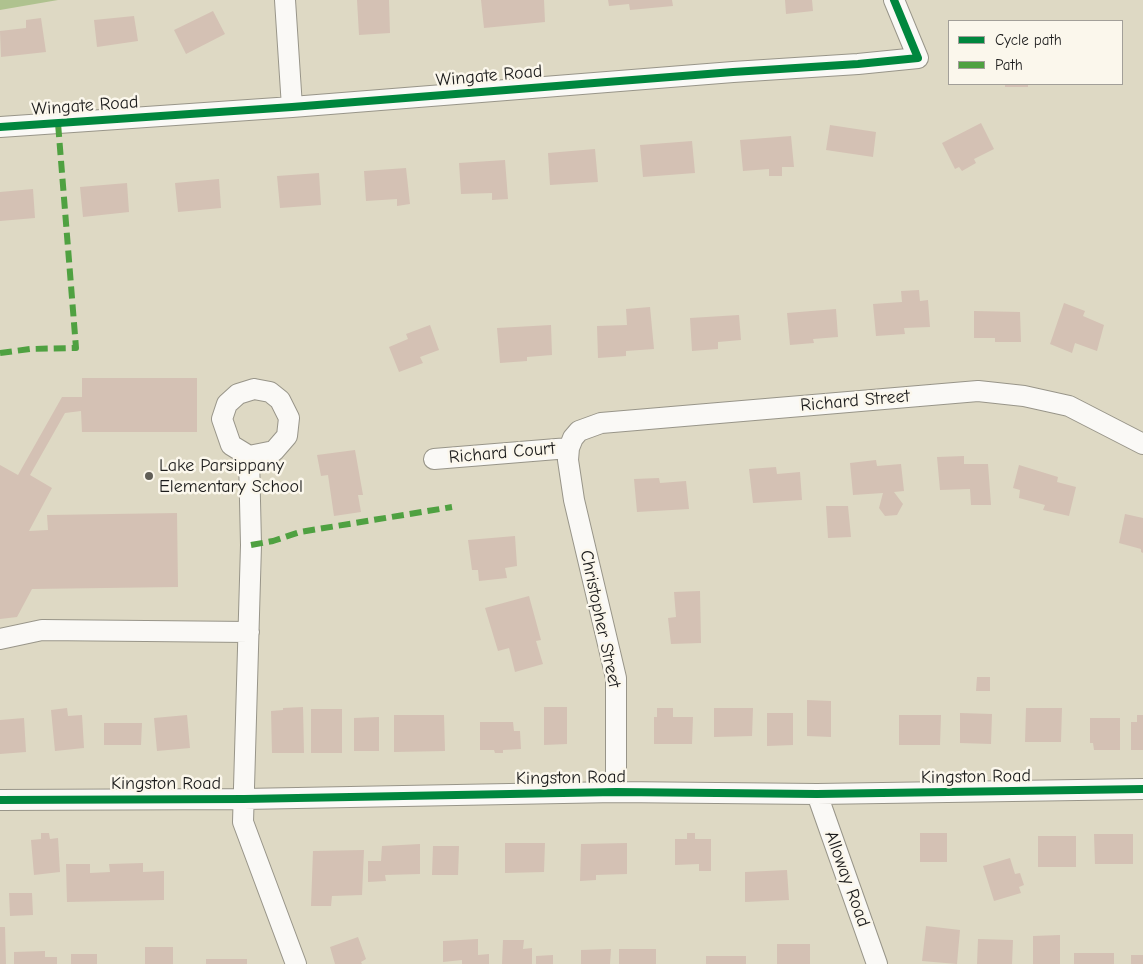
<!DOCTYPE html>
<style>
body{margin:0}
#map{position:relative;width:1143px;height:964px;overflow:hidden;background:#ded9c4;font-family:"Comic Neue",sans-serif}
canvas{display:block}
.legend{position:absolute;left:948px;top:20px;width:175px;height:65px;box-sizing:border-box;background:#fbf7ec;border:1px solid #a29f99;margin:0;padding:6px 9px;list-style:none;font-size:15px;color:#1c1c1c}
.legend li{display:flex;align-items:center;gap:10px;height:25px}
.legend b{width:25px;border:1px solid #a29f99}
</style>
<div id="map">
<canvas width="1143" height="964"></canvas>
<ul class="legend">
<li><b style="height:6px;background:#00873e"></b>Cycle path</li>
<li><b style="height:6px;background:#4fa141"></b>Path</li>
</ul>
</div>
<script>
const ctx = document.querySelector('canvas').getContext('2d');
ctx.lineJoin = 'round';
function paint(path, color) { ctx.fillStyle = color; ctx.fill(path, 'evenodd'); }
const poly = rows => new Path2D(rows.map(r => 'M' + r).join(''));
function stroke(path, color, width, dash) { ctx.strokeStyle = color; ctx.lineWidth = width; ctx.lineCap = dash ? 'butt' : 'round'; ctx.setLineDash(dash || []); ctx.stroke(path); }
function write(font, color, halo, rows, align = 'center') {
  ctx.font = font + ' "Comic Neue",sans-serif'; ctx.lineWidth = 5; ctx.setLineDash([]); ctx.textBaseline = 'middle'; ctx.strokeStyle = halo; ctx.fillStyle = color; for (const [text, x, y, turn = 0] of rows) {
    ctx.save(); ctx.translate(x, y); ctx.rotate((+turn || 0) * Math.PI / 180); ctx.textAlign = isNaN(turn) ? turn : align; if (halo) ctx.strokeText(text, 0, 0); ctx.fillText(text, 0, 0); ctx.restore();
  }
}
paint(poly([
 [0,0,58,0,0,10]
]), '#afc28f');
paint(poly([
 [357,0,389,0,390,33,359,35],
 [481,0,544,0,545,22,484,28],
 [608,0,672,0,673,6,630,10,629,4,609,6],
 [785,0,812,0,813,11,786,14],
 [213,11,225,34,186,54,174,30],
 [134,16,138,41,97,47,94,20],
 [41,18,46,52,1,57,0,31,26,28,26,20],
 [1005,84,1028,84,1028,87,1005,87],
 [981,123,994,149,974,159,976,163,962,171,959,167,955,169,942,143],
 [830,125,876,132,873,157,826,150],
 [791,136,794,167,782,167,782,176,769,176,769,169,743,171,740,140],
 [692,141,695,173,643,177,640,145],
 [595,149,598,182,550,185,548,153],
 [505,160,508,199,492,200,492,193,461,194,459,163],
 [406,168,410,204,397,206,397,199,366,201,364,171],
 [319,173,321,205,280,208,277,176],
 [219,179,221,208,178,212,175,183],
 [127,183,129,212,83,217,80,187],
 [33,189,35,218,0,221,0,192],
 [919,290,920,301,928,300,930,327,904,328,905,334,876,336,873,304,902,302,901,291],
 [1064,303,1085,311,1083,316,1104,325,1097,351,1075,343,1072,353,1050,344],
 [650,307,654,349,626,351,626,356,598,358,597,326,627,325,626,309],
 [836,309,838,337,813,339,814,343,790,345,787,313],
 [974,311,1020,312,1021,342,995,342,995,338,974,338],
 [739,315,741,340,718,342,718,349,692,351,690,318],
 [430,325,439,350,420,357,423,363,399,372,389,347,408,339,406,334],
 [551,325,552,355,527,357,527,361,500,363,497,328],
 [82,378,197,378,197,432,82,432,81,411,65,413,30,475,52,488,29,531,48,530,47,515,177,513,178,587,32,589,17,617,0,619,0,465,18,475,62,397,82,397],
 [355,450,363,495,358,495,361,512,334,516,328,475,321,476,317,455],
 [964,456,964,464,988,464,991,505,971,505,970,489,940,490,937,457],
 [876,460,877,466,901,464,904,491,894,492,903,504,897,515,885,516,879,508,883,493,853,495,850,463],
 [1019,465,1058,477,1057,482,1076,487,1069,516,1043,510,1045,505,1019,498,1020,490,1013,488],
 [776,467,777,474,800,472,802,500,753,503,749,469],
 [659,478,660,483,686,481,689,509,637,512,634,479],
 [826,506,848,506,851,537,828,538],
 [1125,514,1143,518,1143,553,1141,552,1141,549,1119,543],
 [515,536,517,566,505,568,507,578,479,581,478,570,472,570,468,540],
 [700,591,701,643,671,644,668,618,676,617,674,592],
 [529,596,541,640,536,641,543,664,515,672,509,648,498,651,485,608],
 [977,677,990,677,990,691,976,691],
 [807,700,831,701,831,737,807,736],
 [303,707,304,753,272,753,271,711,283,710,283,708],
 [544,707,567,707,567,744,544,745],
 [67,708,68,716,82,715,84,748,55,751,51,710],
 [657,708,673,708,673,717,693,717,692,744,654,744,654,717,657,717],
 [714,708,753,708,752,736,714,737],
 [1026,708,1062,708,1061,742,1025,742],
 [311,709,342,709,342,753,311,753],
 [767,713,793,713,793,745,767,746],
 [960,713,992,714,991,744,960,743],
 [187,715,190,748,157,751,154,718],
 [394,715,444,715,445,751,394,752],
 [899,715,941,715,940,745,899,745],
 [1137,715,1143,715,1143,750,1131,750,1131,722,1137,722],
 [379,717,379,751,354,751,354,718],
 [24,718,26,752,0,754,0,720],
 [1090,718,1120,718,1120,750,1094,750,1093,743,1090,743],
 [480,722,513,722,514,731,520,731,521,749,503,750,503,753,495,753,494,750,480,750],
 [104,723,142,723,141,745,104,745],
 [41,833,49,833,50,839,58,838,60,872,34,875,31,840,41,839],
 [687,833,695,833,695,839,711,839,711,871,699,871,699,864,675,865,675,839,687,839],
 [920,833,947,833,947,862,920,862],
 [1094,834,1133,834,1133,864,1095,864],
 [1038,836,1076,836,1076,867,1038,867],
 [505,843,545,843,544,872,505,873],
 [627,843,627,874,596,875,596,880,580,881,581,844],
 [420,844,420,874,385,875,386,881,368,882,368,861,381,861,382,846],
 [433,846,459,846,458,875,432,875],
 [364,850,362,895,332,896,331,906,311,906,313,851],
 [1010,858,1015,874,1020,873,1024,885,1019,887,1021,893,994,901,983,866],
 [143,863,143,872,164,871,164,900,67,902,66,864,90,864,90,873,110,872,109,864],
 [787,870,789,900,745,902,745,872],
 [9,893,32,893,33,915,10,916],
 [926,926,960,930,957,964,922,961],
 [0,927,5,927,6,964,0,964],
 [1060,935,1060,964,1033,964,1033,936],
 [358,937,366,959,361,962,362,964,335,964,330,947],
 [478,939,478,955,489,954,489,964,462,964,462,960,443,962,443,941],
 [978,939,1013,940,1012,964,977,964],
 [503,940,524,940,523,949,532,948,532,964,502,964],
 [777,944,810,944,810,964,777,964],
 [145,947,173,947,173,964,145,964],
 [611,949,610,964,581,964,581,950],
 [619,949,656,949,656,964,619,964],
 [45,951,45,957,57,957,57,964,14,964,14,952],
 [1074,953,1114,953,1114,964,1074,964],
 [71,954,97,954,97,964,71,964],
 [553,955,553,964,536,964,536,956],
 [1131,955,1143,955,1143,964,1131,964],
 [706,956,746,956,746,964,706,964],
 [206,959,247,959,247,964,206,964]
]), '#d4c1b4');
const minor = poly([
 [285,0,292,107],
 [0,127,292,107,733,72,858,64,918,58,894,0],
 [254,389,270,392,280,400,289,418,287,436,274,451,249,456,231,445,222,419,227,404,238,394,254,389],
 [249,456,251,545,243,822,296,964],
 [434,459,569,448],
 [0,639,42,630,249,632],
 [616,792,616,678,574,500,568,460,569,448,573,438,579,431,601,423,978,391,1024,396,1069,406,1143,444],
 [817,794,877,964],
 [0,800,244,799,616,792,817,794,1143,789]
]);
stroke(minor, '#989589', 22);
stroke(minor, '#faf9f6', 20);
stroke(poly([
 [0,353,30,349,76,348,58,123],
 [251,545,273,541,300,532,452,507]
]), '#4fa141', 6, [12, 6]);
stroke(poly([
 [0,127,292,107,733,72,858,64,918,58,894,0],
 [0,800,244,799,616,792,817,794,1143,789]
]), '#00873e', 8);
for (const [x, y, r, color] of [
 [149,476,5,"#605e57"]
]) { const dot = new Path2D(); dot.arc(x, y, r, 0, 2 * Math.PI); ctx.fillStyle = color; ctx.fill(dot); stroke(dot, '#fbf7ec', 2); }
write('18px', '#1c1c1c', '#fbf7ec', [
 ["Wingate Road",489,76,-5],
 ["Wingate Road",85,106,-4],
 ["Richard Street",855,401,-5],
 ["Richard Court",502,453,-5],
 ["Christopher Street",600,619,78],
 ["Kingston Road",976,777,-1],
 ["Kingston Road",571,778,-1],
 ["Kingston Road",166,784],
 ["Alloway Road",847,879,70]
]);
write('18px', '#1c1c1c', '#fbf7ec', [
 ["Lake Parsippany",159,466],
 ["Elementary School",159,487]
], 'left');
</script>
